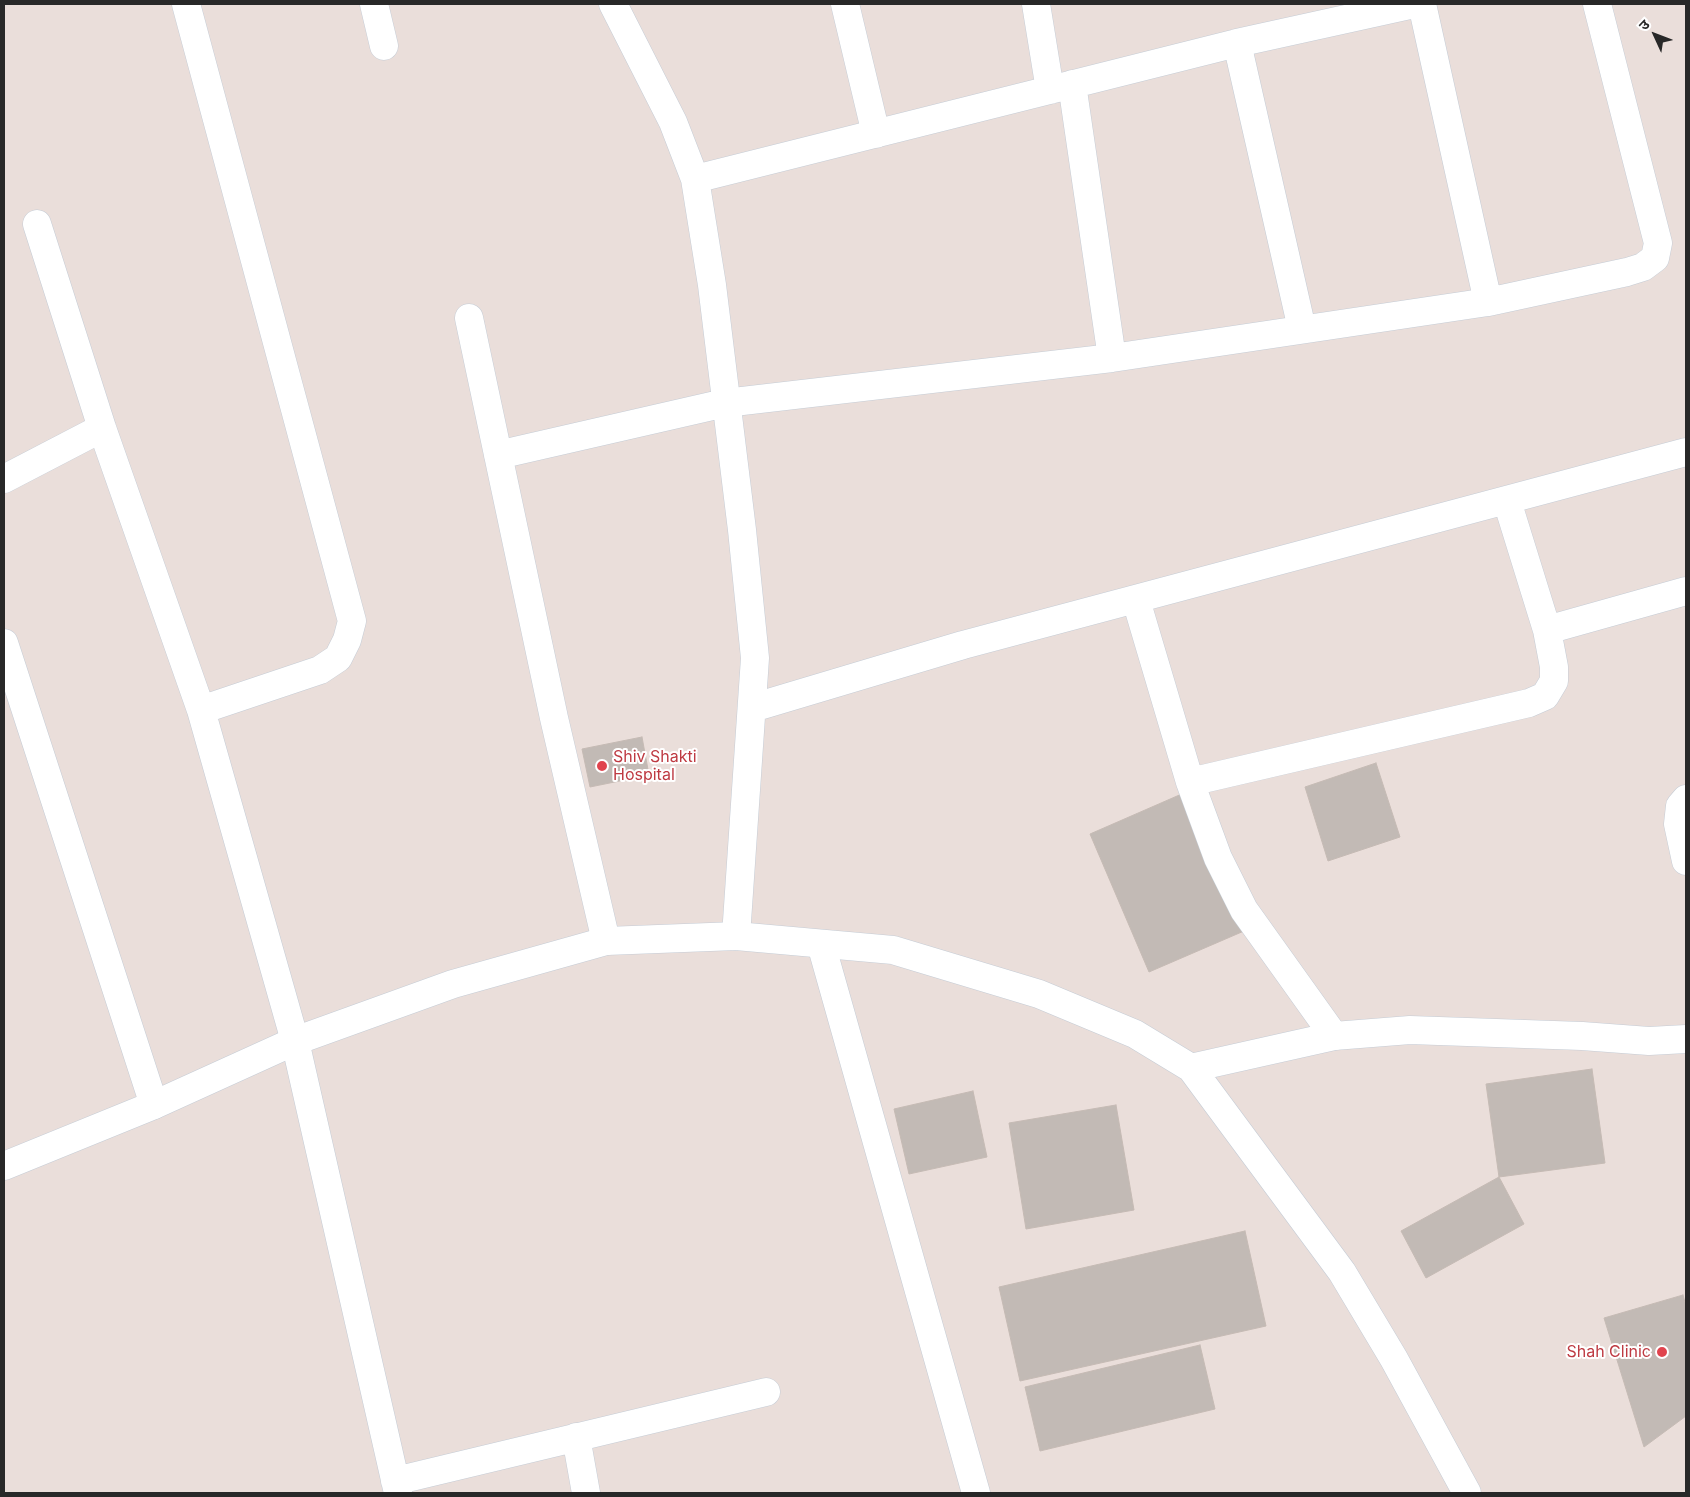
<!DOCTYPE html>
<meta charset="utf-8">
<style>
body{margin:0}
#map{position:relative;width:1690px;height:1497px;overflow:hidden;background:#eadeda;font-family:Inter,"Noto Sans Devanagari",sans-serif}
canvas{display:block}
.frame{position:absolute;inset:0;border:5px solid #282828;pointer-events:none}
.north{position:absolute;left:1630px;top:10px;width:50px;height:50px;-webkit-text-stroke:4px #fff;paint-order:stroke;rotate:313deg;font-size:14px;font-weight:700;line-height:20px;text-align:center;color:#282828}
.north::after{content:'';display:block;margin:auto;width:18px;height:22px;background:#282828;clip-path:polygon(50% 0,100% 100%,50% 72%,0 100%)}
</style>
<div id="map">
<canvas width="1690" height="1497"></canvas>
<div class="frame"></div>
<div class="north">उ</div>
</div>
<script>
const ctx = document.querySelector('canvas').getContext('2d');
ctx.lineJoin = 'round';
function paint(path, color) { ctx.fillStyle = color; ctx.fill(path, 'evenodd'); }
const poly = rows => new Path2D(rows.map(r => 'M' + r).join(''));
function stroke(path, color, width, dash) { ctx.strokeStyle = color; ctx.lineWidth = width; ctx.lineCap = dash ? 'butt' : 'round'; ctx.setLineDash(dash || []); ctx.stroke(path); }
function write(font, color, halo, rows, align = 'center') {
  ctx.font = font + ' Inter,sans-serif'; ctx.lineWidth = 4; ctx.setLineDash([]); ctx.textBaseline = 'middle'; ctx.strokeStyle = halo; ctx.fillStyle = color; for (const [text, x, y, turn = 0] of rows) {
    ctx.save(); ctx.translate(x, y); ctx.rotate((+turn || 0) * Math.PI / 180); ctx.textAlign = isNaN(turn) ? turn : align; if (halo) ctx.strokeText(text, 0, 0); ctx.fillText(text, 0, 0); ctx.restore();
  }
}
const building = poly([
 [642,737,649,775,590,787,582,749,642,737],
 [1376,763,1400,837,1328,861,1305,787,1376,763],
 [1184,793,1244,931,1149,972,1090,834,1184,793],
 [1592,1069,1605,1163,1499,1177,1486,1084,1592,1069],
 [973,1091,987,1157,909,1174,894,1109,973,1091],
 [1116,1105,1134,1210,1026,1229,1009,1123,1116,1105],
 [1499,1177,1524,1224,1426,1278,1401,1231,1499,1177],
 [1245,1231,1266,1326,1020,1381,999,1287,1245,1231],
 [1683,1295,1686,1306,1686,1416,1644,1447,1604,1318,1683,1295],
 [1200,1345,1215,1409,1040,1451,1025,1387,1200,1345]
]);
paint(building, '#c2bab5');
stroke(building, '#c5bab4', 1);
const street = poly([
 [186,4,352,621,347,640,338,658,320,670,201,710],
 [374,4,384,46],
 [613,4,673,122,695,179,712,285,742,530,755,658,736,936],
 [845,4,876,134],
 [1036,4,1050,90],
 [1422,4,1488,302],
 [1237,43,1302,329],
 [1072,84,1112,358],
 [695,179,1237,43,1414,4],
 [37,224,102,428,201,710,295,1041,398,1493],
 [469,318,554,718,606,941],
 [498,455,725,403,1112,358,1488,302,1627,272,1643,267,1655,258,1658,243,1597,4],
 [4,479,102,428],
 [1136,600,1190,782,1218,858,1244,910,1334,1036],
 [1547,630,1686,591],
 [4,643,154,1105],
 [752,708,963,645,1686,452],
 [1190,782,1529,703,1545,696,1554,681,1554,667,1547,630,1507,501],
 [1686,799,1680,806,1678,824,1686,861],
 [821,944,976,1493],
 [576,1437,586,1493],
 [395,1481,766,1392]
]);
const secondary = poly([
 [1191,1068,1334,1036,1410,1030,1582,1036,1649,1041,1686,1039],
 [4,1166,154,1105,295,1041,453,984,606,941,736,936,893,950,1039,994,1135,1034,1191,1068,1342,1272,1394,1359,1467,1493]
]);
stroke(street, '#c5ccd5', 29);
stroke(secondary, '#c5ccd5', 29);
stroke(street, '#fff', 28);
stroke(secondary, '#fff', 28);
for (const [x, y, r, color] of [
 [602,766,6,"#e0444e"],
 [1662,1352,6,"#e0444e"]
]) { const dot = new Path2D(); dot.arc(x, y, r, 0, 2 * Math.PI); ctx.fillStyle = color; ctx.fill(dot); stroke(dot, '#fff', 2); }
write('16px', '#be3a42', '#fff', [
 ["Shiv Shakti",613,757],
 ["Hospital",613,775],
 ["Shah Clinic",1651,1352,"right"]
], 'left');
</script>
